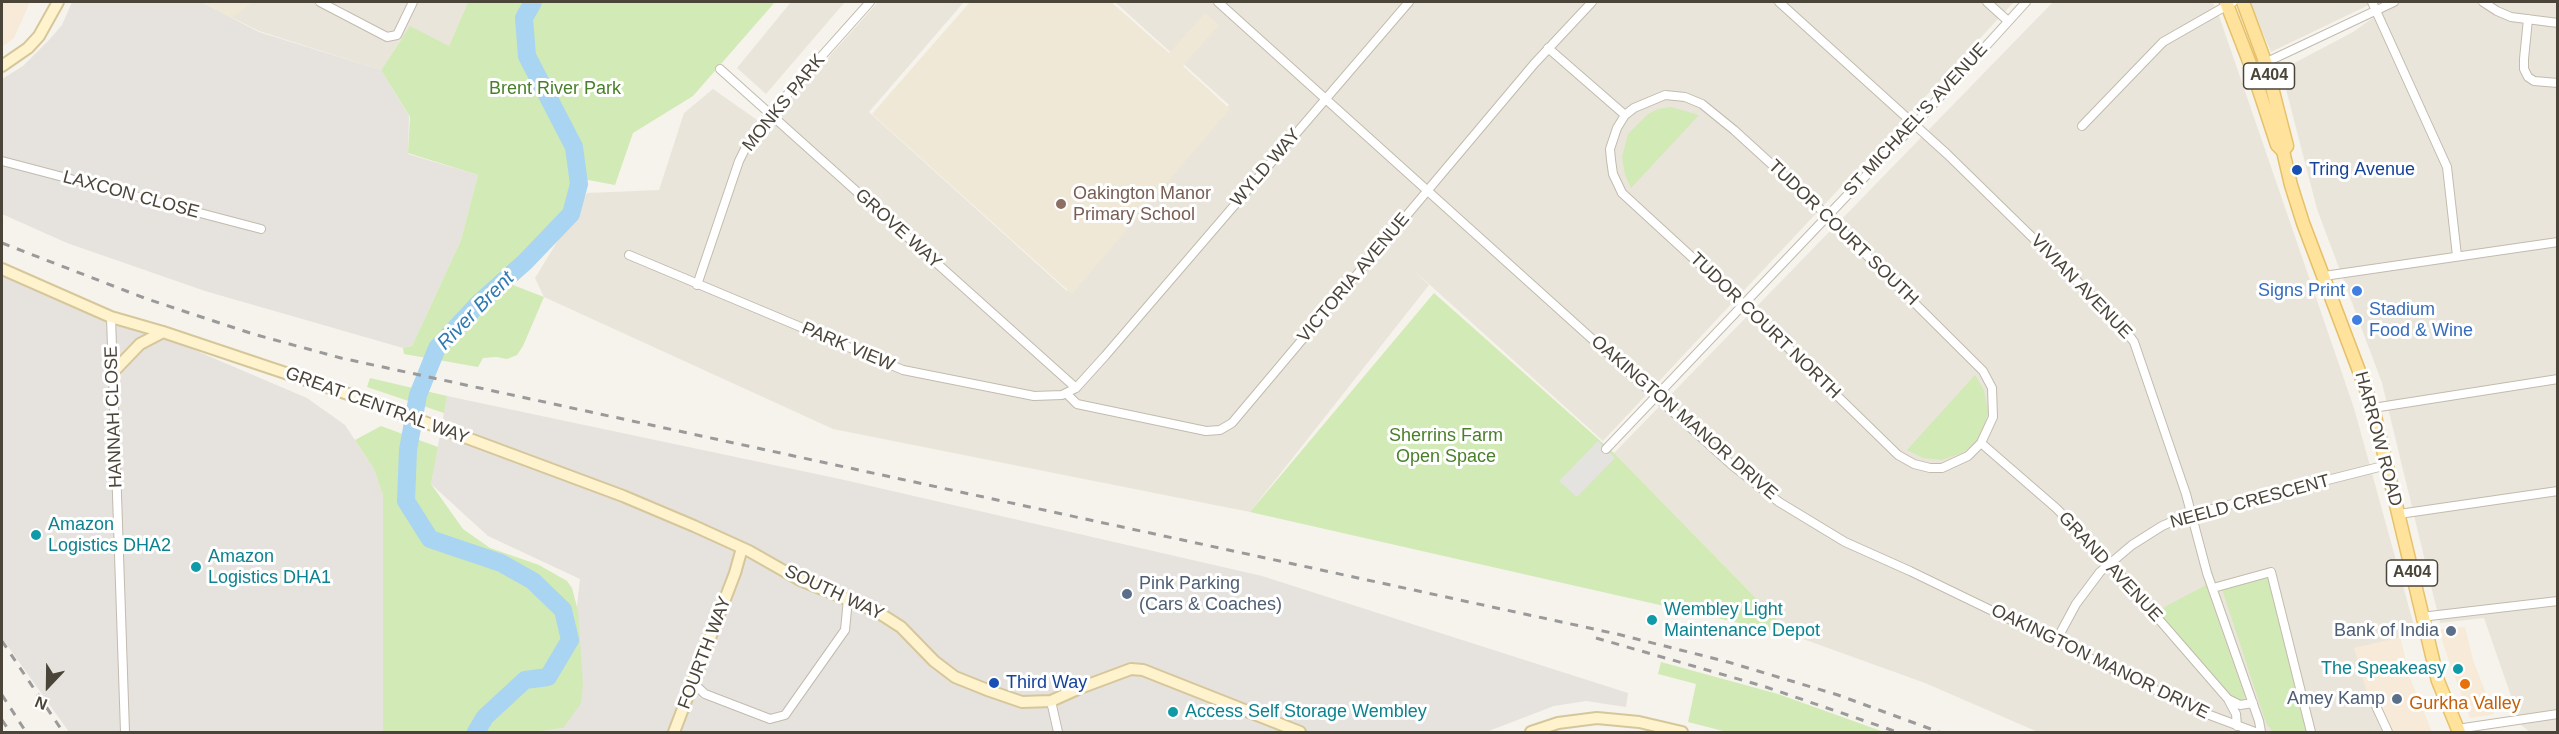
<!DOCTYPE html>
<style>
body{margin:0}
#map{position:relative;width:2559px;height:734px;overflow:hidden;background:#f6f3ec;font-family:Helvetica,sans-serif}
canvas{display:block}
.frame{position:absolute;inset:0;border:3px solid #4b4439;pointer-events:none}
.north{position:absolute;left:18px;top:656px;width:60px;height:60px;-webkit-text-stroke:4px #fff;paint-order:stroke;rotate:202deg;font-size:16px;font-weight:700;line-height:24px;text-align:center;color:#4b4439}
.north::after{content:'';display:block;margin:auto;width:21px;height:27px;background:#4b4439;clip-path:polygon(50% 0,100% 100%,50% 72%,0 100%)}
</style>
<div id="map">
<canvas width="2559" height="734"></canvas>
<div class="frame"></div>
<div class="north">N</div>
</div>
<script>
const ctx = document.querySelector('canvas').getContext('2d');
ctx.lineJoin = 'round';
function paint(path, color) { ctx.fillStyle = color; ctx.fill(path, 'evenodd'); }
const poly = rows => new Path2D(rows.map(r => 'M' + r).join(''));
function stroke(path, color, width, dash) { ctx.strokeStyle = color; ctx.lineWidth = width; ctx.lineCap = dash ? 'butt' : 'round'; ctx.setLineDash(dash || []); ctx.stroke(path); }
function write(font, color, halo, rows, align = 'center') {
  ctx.font = font + ' Helvetica,sans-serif'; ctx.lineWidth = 6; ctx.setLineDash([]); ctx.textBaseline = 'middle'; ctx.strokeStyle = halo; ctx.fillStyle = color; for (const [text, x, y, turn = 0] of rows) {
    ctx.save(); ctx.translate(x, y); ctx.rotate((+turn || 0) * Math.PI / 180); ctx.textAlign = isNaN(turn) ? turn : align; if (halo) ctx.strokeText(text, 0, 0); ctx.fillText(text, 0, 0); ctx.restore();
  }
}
paint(poly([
 [201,2,468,2,449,46,401,39,381,70,259,31],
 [791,2,845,2,766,94,737,68],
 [878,2,964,2,869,112,1067,291,1229,105,1115,2,2014,2,1603,441,1410,267,1429,285,1250,512,833,429,544,297,535,278,587,193,659,190,684,113,713,89,770,129,784,107],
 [2053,2,2212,2,2217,10,2354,408,2416,633,2360,653,2391,732,2038,732,1925,683,1792,635,1614,453],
 [2249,2,2375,2,2271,52],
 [2403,2,2557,2,2557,732,2530,732,2521,725,2484,618,2440,623,2382,383,2317,209,2281,70,2353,32,2388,7]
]), '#eae5da');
paint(poly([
 [2,2,30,2,14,38,2,47],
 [2465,627,2473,660,2494,714,2491,715,2470,718,2445,650,2439,629],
 [2400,637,2410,678,2432,732,2382,732,2370,703,2354,648]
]), '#f7ead8');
paint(poly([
 [72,2,201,2,259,32,381,70,409,116,408,154,478,175,461,240,412,346,403,348,205,291,67,243,2,214,2,79,23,66,49,40,62,25],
 [2,268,307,398,345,425,374,469,383,495,383,732,69,732,2,638],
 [447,396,840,479,1262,576,1628,693,1626,707,1586,701,1554,706,1486,732,535,732,563,728,580,579,488,536,431,484]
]), '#e6e2dd');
paint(poly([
 [201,2,253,2,232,18],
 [970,2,1111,2,1169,53,1205,13,1219,25,1183,66,1230,109,1072,294,872,114]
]), '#efe8d6');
paint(poly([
 [468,2,775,2,693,96,633,133,615,185,572,177,566,214,522,258,513,285,544,297,523,346,517,355,507,359,496,357,483,358,478,367,404,354,403,348,412,346,461,240,478,175,408,153,410,117,381,70,410,26,449,46],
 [1671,107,1699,115,1631,188,1625,175,1622,157,1628,134,1648,114,1658,109],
 [1434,293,1614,453,1792,635,1250,512],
 [1975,375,1984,390,1988,412,1983,430,1976,442,1962,453,1942,460,1923,458,1907,450],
 [370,378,447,396,444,413,367,387],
 [381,426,438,447,431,484,463,529,490,548,539,565,567,581,572,588,578,611,583,683,581,703,563,728,535,732,383,732,383,495,374,469,355,440],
 [2269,577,2308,732,2273,732,2266,723,2222,589],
 [2206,585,2245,697,2242,702,2236,701,2157,611],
 [1661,662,1778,694,1884,732,1727,732,1688,722,1696,684,1658,674]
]), '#d2eab5');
paint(poly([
 [1598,441,1615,458,1577,497,1559,481]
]), '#e5e3e0');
stroke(poly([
 [476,732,485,717,525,680,548,677,570,640,563,610,533,581,501,563,430,539,406,501,408,450,418,395,437,348,480,302,525,262,571,214,579,184,574,147,527,56,524,18,533,2]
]), '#a9d4f2', 18);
const street = poly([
 [320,2,387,37,397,35,413,2],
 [1218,2,1732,465,1779,502,1845,542,1910,571,2199,711,2255,732],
 [1779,2,1947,154,2119,322,2134,342,2186,494,2207,573,2259,721,2261,732],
 [1987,2,2008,21],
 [2372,2,2447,167,2457,256],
 [2483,2,2497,11,2511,17,2558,23],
 [2528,19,2524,59,2524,69,2528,77,2534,81,2558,83],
 [1548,48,1625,115],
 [720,69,1076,388],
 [2252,69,2394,2],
 [1665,95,1685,97,1702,104,1734,130,1813,202,1983,371,1992,388,1993,417,1981,443,1968,456,1942,468,1930,468,1914,464,1898,455,1743,304,1622,193,1613,174,1611,160,1610,149,1617,128,1625,115,1634,108,1665,95],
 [2082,126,2163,42,2233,2],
 [2,161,261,229],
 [629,255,903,370,1034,396,1062,395,1076,388,1105,356,1409,2],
 [2324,276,2558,242],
 [697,285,739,161,746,147,770,114,870,2],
 [111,317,125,732],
 [1067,394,1077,404,1206,431,1220,430,1232,423,1534,64,1592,2],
 [2373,408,2558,379],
 [1981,443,2056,508,2110,563,2228,699,2240,705,2253,703],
 [1606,449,1915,124,2026,2],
 [2399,514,2558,491],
 [2213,588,2271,572,2311,732],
 [2421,617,2558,601],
 [2056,641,2076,604,2100,572,2132,545,2162,526,2185,516,2387,465],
 [693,683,705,694,770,719,785,715,845,630,848,599],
 [1051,701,1058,732],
 [2229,701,2236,714,2237,726],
 [2376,706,2388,732],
 [2457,729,2558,714]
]);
const secondary = poly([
 [2,66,28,48,39,36,58,2],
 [2,269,111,317,163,332,357,397,623,496,694,526,749,551,800,580,876,611,901,627,934,661,955,677,990,691,1022,702,1051,701,1080,688,1131,669,1143,670,1300,732],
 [115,370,140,344,163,332],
 [674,732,735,573,742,548],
 [1531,732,1558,723,1597,718,1639,722,1682,732]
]);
const primary = poly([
 [2226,2,2252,69,2277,145,2283,151],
 [2243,2,2266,64,2287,146,2283,151,2291,185,2303,223,2373,408,2438,681,2459,732]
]);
stroke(street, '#c2bbae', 10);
stroke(secondary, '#d6c79b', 14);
stroke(primary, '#e6c16a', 15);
stroke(street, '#fff', 8);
stroke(secondary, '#fff3cd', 10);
stroke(primary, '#ffe39c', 12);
stroke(poly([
 [2,243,147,299,253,334,341,358,1617,634,1728,662,1838,695,1939,732],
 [1596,638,1766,687,1897,732],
 [2,641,63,732],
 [2,695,26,732],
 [2,720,10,732]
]), '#9a9a9a', 3, [8, 8]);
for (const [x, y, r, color] of [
 [2297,170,6,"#1a4fb4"],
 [1061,204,6,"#8d6e63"],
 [2357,291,6,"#3f7fe0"],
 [2357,320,6,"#3f7fe0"],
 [36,535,6,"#0f9aa8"],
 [196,567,6,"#0f9aa8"],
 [1127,594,6,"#5c6f8a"],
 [1652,620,6,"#0f9aa8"],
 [2451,631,6,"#5c6f8a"],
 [2458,669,6,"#0f9aa8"],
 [994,683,6,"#1a4fb4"],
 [2465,684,6,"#e8710a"],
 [2397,699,6,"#5c6f8a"],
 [1173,712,6,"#0f9aa8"]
]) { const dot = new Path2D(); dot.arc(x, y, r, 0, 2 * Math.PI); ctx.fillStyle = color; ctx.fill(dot); stroke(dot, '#fff', 2); }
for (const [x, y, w] of [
 [2269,76,51],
 [2412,573,51]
]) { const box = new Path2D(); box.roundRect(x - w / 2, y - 13, w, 26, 4.5); ctx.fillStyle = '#fff'; ctx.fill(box); stroke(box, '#4b4439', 1.5); }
write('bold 16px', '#4b4439', null, [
 ["A404",2269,76],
 ["A404",2412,573]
]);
write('18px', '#4a7f2a', '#fff', [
 ["Brent River Park",555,89],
 ["Sherrins Farm",1446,436],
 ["Open Space",1446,457]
]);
write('18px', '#4b4439', '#fff', [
 ["MONKS PARK",784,103,-51],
 ["ST MICHAEL'S AVENUE",1916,120,-47],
 ["WYLD WAY",1266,168,-49],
 ["LAXCON CLOSE",131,195,15],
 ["GROVE WAY",898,229,42],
 ["TUDOR COURT SOUTH",1843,233,44],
 ["VICTORIA AVENUE",1354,278,-50],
 ["VIVIAN AVENUE",2081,287,46],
 ["TUDOR COURT NORTH",1765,326,44],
 ["PARK VIEW",848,347,23],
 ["GREAT CENTRAL WAY",377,406,20],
 ["HANNAH CLOSE",114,417,-92],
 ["OAKINGTON MANOR DRIVE",1684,418,41],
 ["HARROW ROAD",2378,439,75],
 ["NEELD CRESCENT",2250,502,-15],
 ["GRAND AVENUE",2110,567,47],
 ["SOUTH WAY",834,593,25],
 ["FOURTH WAY",705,653,-69],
 ["OAKINGTON MANOR DRIVE",2100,662,26]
]);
write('18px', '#164399', '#fff', [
 ["Tring Avenue",2309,170],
 ["Third Way",1006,683]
], 'left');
write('18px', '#785e54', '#fff', [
 ["Oakington Manor",1073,194],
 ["Primary School",1073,215]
], 'left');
write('18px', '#366cbe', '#fff', [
 ["Signs Print",2345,291],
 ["Stadium",2369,310,"left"],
 ["Food & Wine",2369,331,"left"]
], 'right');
write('18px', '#0d838f', '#fff', [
 ["Amazon",48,525],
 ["Logistics DHA2",48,546],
 ["Amazon",208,557],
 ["Logistics DHA1",208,578],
 ["Wembley Light",1664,610],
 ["Maintenance Depot",1664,631],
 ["The Speakeasy",2446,669,"right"],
 ["Access Self Storage Wembley",1185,712]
], 'left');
write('18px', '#4e5e75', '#fff', [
 ["Pink Parking",1139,584,"left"],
 ["(Cars & Coaches)",1139,605,"left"],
 ["Bank of India",2439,631],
 ["Amey Kamp",2385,699]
], 'right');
write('18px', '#c56008', '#fff', [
 ["Gurkha Valley",2465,704]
]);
write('italic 20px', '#2e7ab2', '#fff', [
 ["River Brent",476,311,-46]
]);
</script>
